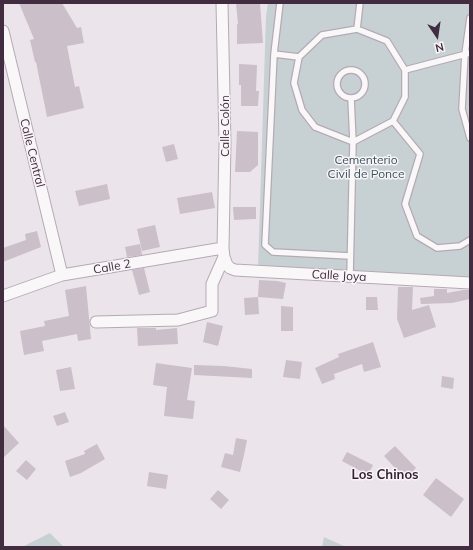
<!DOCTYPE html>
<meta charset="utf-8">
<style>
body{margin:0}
#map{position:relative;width:473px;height:550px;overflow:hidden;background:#ebe5eb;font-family:Mulish,sans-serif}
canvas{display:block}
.frame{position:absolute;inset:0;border:4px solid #422d40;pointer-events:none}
.north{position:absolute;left:417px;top:16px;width:40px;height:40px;-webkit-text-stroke:3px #f8f4f8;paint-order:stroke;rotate:167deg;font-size:11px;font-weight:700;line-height:16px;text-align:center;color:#422d40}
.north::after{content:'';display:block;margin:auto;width:14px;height:18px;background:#422d40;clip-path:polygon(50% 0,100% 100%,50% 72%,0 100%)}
</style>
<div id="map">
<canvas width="473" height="550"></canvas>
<div class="frame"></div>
<div class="north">N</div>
</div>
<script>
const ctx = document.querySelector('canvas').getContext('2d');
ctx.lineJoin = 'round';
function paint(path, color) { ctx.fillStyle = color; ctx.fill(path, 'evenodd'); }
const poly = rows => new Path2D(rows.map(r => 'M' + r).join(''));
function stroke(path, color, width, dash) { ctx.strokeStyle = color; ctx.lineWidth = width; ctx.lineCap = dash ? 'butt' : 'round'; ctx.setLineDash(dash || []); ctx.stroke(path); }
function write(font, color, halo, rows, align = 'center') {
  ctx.font = font + ' Mulish,sans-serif'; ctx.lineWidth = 3; ctx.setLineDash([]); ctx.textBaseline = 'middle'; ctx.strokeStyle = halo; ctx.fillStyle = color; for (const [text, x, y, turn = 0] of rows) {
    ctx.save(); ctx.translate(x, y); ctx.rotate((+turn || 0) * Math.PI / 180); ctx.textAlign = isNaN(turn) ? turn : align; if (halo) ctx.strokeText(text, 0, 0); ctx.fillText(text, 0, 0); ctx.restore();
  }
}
paint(poly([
 [268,3,470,3,470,277,258,268,266,16],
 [50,533,64,547,22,547],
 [324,537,346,547,322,547]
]), '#c7d1d4');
paint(poly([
 [19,3,62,3,77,28,81,27,84,43,67,46,75,87,79,86,84,108,47,117,36,62,35,62,30,40,34,39],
 [236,3,260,3,263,43,237,44,237,24,238,24],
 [239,64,257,65,256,91,259,91,258,106,241,106,241,85,239,85],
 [237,131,258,132,258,165,250,172,235,172],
 [174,144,178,159,166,162,162,147],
 [107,184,110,199,79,206,75,191],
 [212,192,215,208,180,214,177,198],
 [233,207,256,207,256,219,234,220],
 [155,225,160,247,142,251,137,229],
 [37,231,41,247,3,262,3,248,26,240,25,234],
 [140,244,142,255,127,257,125,247],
 [144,268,150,292,139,295,132,270],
 [259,280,277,281,286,283,283,299,258,297],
 [86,286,91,339,78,341,77,334,42,341,44,351,24,355,20,331,45,326,44,321,69,316,65,290],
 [398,287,413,287,412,310,429,305,436,327,404,338,397,319],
 [434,289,447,289,447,293,463,290,470,290,470,299,452,303,421,304,420,298,434,296],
 [258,297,259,314,245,315,244,298],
 [366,297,377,297,378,310,366,310],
 [281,306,293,307,293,331,281,331],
 [207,322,223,326,218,346,203,342],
 [137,328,156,328,156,330,177,328,178,344,138,346],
 [373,342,381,367,364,372,362,364,334,374,335,379,322,384,315,368,339,357,338,354],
 [286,360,302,362,300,379,283,377],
 [156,363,192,368,187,400,195,401,193,419,164,416,167,387,153,385],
 [194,365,224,366,252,369,252,378,194,375],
 [71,367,75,389,60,391,56,370],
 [442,376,454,378,453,389,441,387],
 [65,412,69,422,57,426,53,416],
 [3,425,19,443,3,458],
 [236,438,247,440,244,455,240,472,221,467,225,453,233,455],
 [97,444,105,459,81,473,70,477,65,461,85,454,84,451],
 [395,446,416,468,405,479,384,456],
 [347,452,373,465,368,475,342,461],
 [26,460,36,469,27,480,16,471],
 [149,472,168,475,166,489,147,486],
 [436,478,464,499,451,517,423,495],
 [218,490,229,500,221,509,210,499]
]), '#cbbfc9');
const lane = poly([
 [280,3,274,54,265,245,273,252,350,256],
 [470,18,465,54,462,109,470,138],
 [357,29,387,41,405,70,405,97,393,121,353,142,315,127,302,110,294,83,299,57,322,35,357,29],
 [357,29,360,3],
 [274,54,299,57],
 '337 84a14 14 0 1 1 28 0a14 14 0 1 1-28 0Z',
 [405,70,470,53],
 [393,121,420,154,405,204,417,236,437,248,460,246,470,240],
 [350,276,353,142,351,98]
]);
const street = poly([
 [222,3,225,143,223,248,224,257,227,265,230,268,235,270,470,283],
 [3,31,62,275],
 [3,296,62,275,223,248],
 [96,322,178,320,212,311,212,284,224,257]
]);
stroke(lane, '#b5aab4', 8);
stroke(street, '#b5aab4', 13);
stroke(lane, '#faf7f9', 5.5);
stroke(street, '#faf7f9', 11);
write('12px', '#422d40', '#f8f4f8', [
 ["Calle Colón",225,126,-90],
 ["Calle Central",32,153,76],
 ["Calle 2",112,267,-10],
 ["Calle Joya",339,276,3]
]);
write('12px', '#3c535d', '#f8f4f8', [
 ["Cementerio",366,160],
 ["Civil de Ponce",366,174]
]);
write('bold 13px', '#341f30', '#f8f4f8', [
 ["Los Chinos",385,475]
]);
</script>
